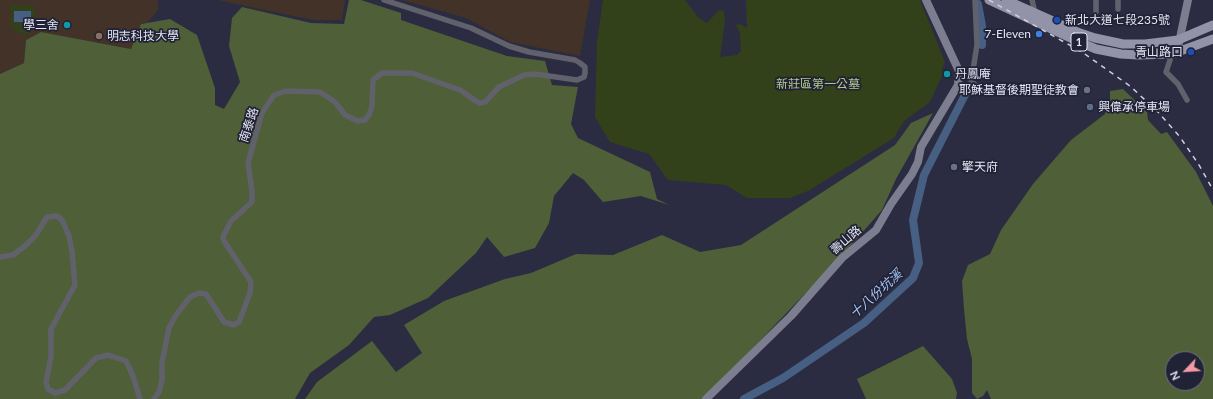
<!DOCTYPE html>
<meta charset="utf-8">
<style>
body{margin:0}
#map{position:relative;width:1213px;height:399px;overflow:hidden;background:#2b2c41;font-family:Lato,sans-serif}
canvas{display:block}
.north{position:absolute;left:1165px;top:351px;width:40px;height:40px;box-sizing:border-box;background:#212236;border:1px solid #6f7082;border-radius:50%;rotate:245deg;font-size:11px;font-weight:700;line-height:16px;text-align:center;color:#e5e6f4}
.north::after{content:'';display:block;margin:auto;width:14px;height:18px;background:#f49aa5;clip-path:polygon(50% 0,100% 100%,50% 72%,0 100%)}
</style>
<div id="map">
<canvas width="1213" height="399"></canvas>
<div class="north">N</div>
</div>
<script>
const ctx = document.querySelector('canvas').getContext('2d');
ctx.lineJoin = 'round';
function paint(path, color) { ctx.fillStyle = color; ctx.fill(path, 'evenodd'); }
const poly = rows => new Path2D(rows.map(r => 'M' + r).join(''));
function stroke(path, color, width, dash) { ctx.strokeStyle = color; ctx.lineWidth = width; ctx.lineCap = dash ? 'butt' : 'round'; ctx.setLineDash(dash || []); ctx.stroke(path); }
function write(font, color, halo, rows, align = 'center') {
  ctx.font = font + ' Lato,"Noto Sans TC",sans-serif'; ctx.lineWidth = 3.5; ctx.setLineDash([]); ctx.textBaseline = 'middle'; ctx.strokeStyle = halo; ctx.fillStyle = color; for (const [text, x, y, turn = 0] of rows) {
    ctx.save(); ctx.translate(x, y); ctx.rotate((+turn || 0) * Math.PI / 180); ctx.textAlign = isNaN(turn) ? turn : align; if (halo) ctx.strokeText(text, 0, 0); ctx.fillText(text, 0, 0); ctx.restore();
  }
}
paint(poly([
 [0,0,158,0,158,10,148,22,141,24,132,49,41,32,26,40,24,63,0,74],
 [217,0,345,0,342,20,313,20],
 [402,0,590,0,580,56,510,42,466,18]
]), '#423227');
paint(poly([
 [603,0,685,0,698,17,707,23,719,10,724,11,725,21,720,57,737,55,741,51,740,33,736,25,740,24,747,28,746,0,920,0,945,62,942,70,942,76,930,102,904,121,894,138,808,191,790,198,747,198,726,185,668,180,649,154,610,142,595,117,597,42],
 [10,5,33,5,33,9,35,10,35,25,31,32,24,35,13,30,11,26]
]), '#32411a');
paint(poly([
 [349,0,361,0,401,13,401,20,507,56,545,61,552,85,578,87,571,124,578,138,650,172,657,199,669,205,641,196,603,202,584,180,573,173,554,196,549,223,535,248,504,257,487,237,476,253,428,298,390,315,374,317,349,345,310,373,295,399,0,399,0,74,24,63,26,40,41,32,131,49,141,24,170,19,197,35,215,88,215,105,224,109,240,82,229,46,232,18,242,7,311,23,344,24],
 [1123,89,1147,112,1148,120,1161,134,1167,132,1196,172,1213,206,1213,399,991,399,987,390,983,396,977,399,972,393,972,359,967,339,964,309,962,281,968,265,990,254,1001,230,1033,184,1071,140,1105,114,1110,101,1110,91],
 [1173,359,1197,359,1197,383,1173,383],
 [933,113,896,179,882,210,845,252,704,399,305,399,317,382,372,341,396,372,422,353,404,325,444,301,505,279,531,273,576,254,613,255,662,235,700,252,741,245,895,145,911,123],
 [923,346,952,379,957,393,956,399,866,399,857,379]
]), '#4f5f37');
paint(poly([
 [14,11,31,11,31,22,14,22]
]), '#465f82');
stroke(poly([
 [978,4,982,26,982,45],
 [744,399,783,378,864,323,913,278,919,263,913,220,924,175,969,87]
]), '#465f82', 8);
stroke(poly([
 [1032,0,1035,13],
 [1096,0,1096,12],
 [1118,0,1118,9],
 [1172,54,1166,72,1178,84,1187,100],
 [959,71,968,77,977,87],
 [968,77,973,70,977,45,975,0],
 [0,257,13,255,25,246,36,235,47,217,57,216,62,220,69,236,72,251,75,285,51,329,51,357,46,382,48,389,55,393,65,390,96,358,108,355,126,361,133,376,140,399],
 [154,399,159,392,162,380,162,363,169,328,176,315,190,297,199,293,206,294,224,322,234,325,239,322,250,293,251,282,224,241,223,237,231,221,252,202,252,191,248,163,262,113,274,95,286,91,320,92,335,102,345,115,358,121,365,120,369,115,372,106,373,80,382,73,412,73,460,90,479,103,485,102,499,87,524,75,535,74,577,80,584,77,585,73,585,67,580,63,575,60,529,52,509,46,471,28,384,0]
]), '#61616c', 5.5);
stroke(poly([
 [1177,52,1188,0],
 [706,399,791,316,842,258,876,230,891,204,912,174,918,162,921,147,958,85,959,71,926,0]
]), '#7c7d8e', 8);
stroke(poly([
 [989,0,1077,41,1096,49,1121,54,1138,55,1172,54,1213,39],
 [1006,0,1080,33,1095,38,1123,44,1145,44,1178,40,1213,25]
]), '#9293a9', 9);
stroke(poly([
 [989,0,1082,52,1130,86,1157,111,1180,137,1199,165,1213,190]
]), '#cecfde', 1.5, [5, 5]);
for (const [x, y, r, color] of [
 [1057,20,4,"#1a4fb4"],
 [67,25,4,"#0f9aa8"],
 [1039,34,4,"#3f7fe0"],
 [99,36,4,"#8d6e63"],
 [1191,52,4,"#1a4fb4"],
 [947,74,4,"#0f9aa8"],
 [1087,90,4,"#6b7280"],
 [1090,107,4,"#5c6f8a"],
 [954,167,4,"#6b7280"]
]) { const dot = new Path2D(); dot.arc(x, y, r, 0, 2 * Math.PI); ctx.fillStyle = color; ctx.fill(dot); stroke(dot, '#212236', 1.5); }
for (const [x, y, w] of [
 [1079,42,16]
]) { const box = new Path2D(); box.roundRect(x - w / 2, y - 9, w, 18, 3); ctx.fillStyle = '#212236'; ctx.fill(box); stroke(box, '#e5e6f4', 1); }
write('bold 11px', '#e5e6f4', null, [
 ["1",1079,42]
]);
write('12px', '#e5e6f4', '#212236', [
 ["新北大道七段235號",1065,20],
 ["學三舍",59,25,"right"],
 ["7-Eleven",1031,34,"right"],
 ["明志科技大學",107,36],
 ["青山路口",1183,52,"right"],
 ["丹鳳庵",955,74],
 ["耶穌基督後期聖徒教會",1079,90,"right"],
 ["興偉承停車場",1098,107],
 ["擎天府",962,167]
], 'left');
write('12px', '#b2cd8a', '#212236', [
 ["新莊區第一公墓",818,84]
]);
write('12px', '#e5e6f4', '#212236', [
 ["南泰路",249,125,-72],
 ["壽山路",846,240,-41]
]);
write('italic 13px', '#a7c8f7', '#212236', [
 ["十八份坑溪",876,294,-42]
]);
</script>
